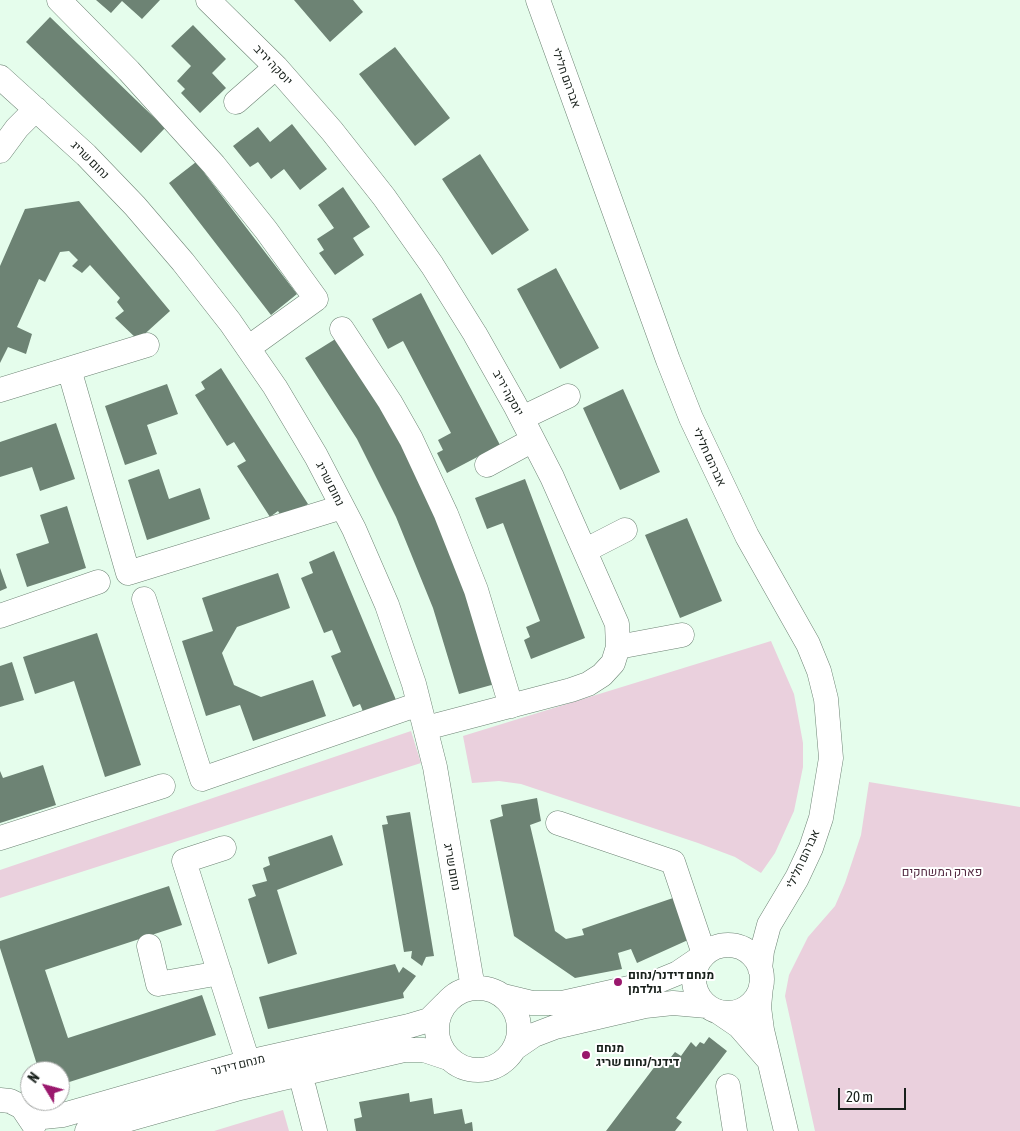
<!DOCTYPE html>
<meta charset="utf-8">
<style>
body{margin:0}
#map{position:relative;width:1020px;height:1131px;overflow:hidden;background:#e5fdec;font-family:"Asap Condensed",sans-serif}
canvas{display:block}
.north{position:absolute;left:20px;top:1061px;width:50px;height:50px;box-sizing:border-box;background:#fff;border:1px solid #a3a6a4;border-radius:50%;rotate:307deg;font-size:14px;font-weight:700;line-height:20px;text-align:center;color:#18201b}
.north::after{content:'';display:block;margin:auto;width:18px;height:22px;background:#9a186d;clip-path:polygon(50% 0,100% 100%,50% 72%,0 100%)}
.scale{position:absolute;left:838px;top:1088px;width:68px;height:22px;box-sizing:border-box;border:2px solid #18201b;border-top:0;padding-left:6px;font-size:15px;line-height:18px;white-space:nowrap;color:#18201b;-webkit-text-stroke:4px #fff;paint-order:stroke}
</style>
<div id="map">
<canvas width="1020" height="1131"></canvas>
<div class="north">N</div>
<div class="scale">20 m</div>
</div>
<script>
const ctx = document.querySelector('canvas').getContext('2d');
ctx.lineJoin = 'round';
function paint(path, color) { ctx.fillStyle = color; ctx.fill(path, 'evenodd'); }
const poly = rows => new Path2D(rows.map(r => 'M' + r).join(''));
function stroke(path, color, width, dash) { ctx.strokeStyle = color; ctx.lineWidth = width; ctx.lineCap = dash ? 'butt' : 'round'; ctx.setLineDash(dash || []); ctx.stroke(path); }
function write(font, color, halo, rows, align = 'center') {
  ctx.font = font + ' "Asap Condensed",Heebo,sans-serif'; ctx.lineWidth = 4; ctx.setLineDash([]); ctx.textBaseline = 'middle'; ctx.strokeStyle = halo; ctx.fillStyle = color; for (const [text, x, y, turn = 0] of rows) {
    ctx.save(); ctx.translate(x, y); ctx.rotate((+turn || 0) * Math.PI / 180); ctx.textAlign = isNaN(turn) ? turn : align; if (halo) ctx.strokeText(text, 0, 0); ctx.fillText(text, 0, 0); ctx.restore();
  }
}
paint(poly([
 [771,641,794,694,803,743,803,767,794,811,775,853,761,873,735,857,698,843,521,784,499,781,472,783,463,736],
 [411,731,421,763,0,898,0,870],
 [869,782,1020,807,1020,1131,815,1131,785,996,789,975,808,937,835,906,845,883,861,835],
 [283,1110,289,1131,214,1131]
]), '#ead0dd');
paint(poly([
 [96,0,160,0,142,19,122,1,111,13],
 [294,0,353,0,363,12,330,42],
 [50,17,165,128,141,153,26,42],
 [193,25,226,59,212,73,226,88,200,113,181,93,185,89,177,81,191,66,171,46],
 [395,47,450,118,415,146,359,74],
 [292,124,327,169,300,190,284,169,271,179,258,162,250,167,233,146,258,127,270,142],
 [480,154,529,230,492,255,442,179],
 [196,162,297,294,271,315,169,183],
 [343,187,370,227,353,238,364,255,335,275,319,253,324,250,317,239,334,228,318,205],
 [79,201,170,311,138,340,115,318,124,311,117,302,120,298,90,265,82,273,72,266,78,260,69,251,60,252,45,282,39,279,17,327,32,334,26,354,8,347,0,363,0,266,25,209],
 [556,268,599,348,560,369,517,289],
 [421,293,500,445,447,473,437,453,443,450,438,440,451,433,403,341,388,349,372,319],
 [337,338,392,421,470,593,495,684,459,694,433,608,396,517,357,439,305,358],
 [221,368,308,504,284,520,278,511,270,517,237,466,246,461,234,442,227,446,195,395,205,389,201,382],
 [167,384,178,414,147,425,157,454,125,465,105,406],
 [623,389,660,472,620,490,583,408],
 [56,423,75,479,40,491,32,467,0,477,0,442],
 [159,469,169,499,200,488,210,519,147,540,128,480],
 [525,479,585,638,531,659,524,640,530,637,526,627,540,621,503,523,487,529,475,498],
 [67,506,86,568,27,587,16,554,49,543,40,515],
 [687,518,722,601,680,618,645,535],
 [334,551,396,700,364,714,360,704,353,707,331,656,341,652,332,630,324,633,301,578,313,573,309,562],
 [0,568,7,588,0,591],
 [278,573,290,608,237,627,222,653,234,685,261,697,313,680,326,716,253,741,240,705,206,716,182,641,213,631,202,598],
 [97,633,141,765,105,777,74,681,35,694,23,657],
 [12,662,24,700,0,707,0,666],
 [43,765,56,805,0,823,0,771,3,778],
 [537,798,541,821,530,825,555,931,566,939,584,935,582,929,676,897,688,940,637,963,631,949,618,953,622,969,575,978,514,936,490,820,503,816,501,805],
 [410,812,434,956,426,957,422,966,411,958,412,951,404,952,382,825,388,824,386,816],
 [332,835,343,865,277,890,297,954,268,964,248,899,256,896,252,885,267,881,263,868,270,865,268,857],
 [169,886,182,925,45,970,68,1038,202,995,216,1035,60,1085,60,1071,39,1071,0,948,0,941],
 [395,964,399,973,403,967,416,976,403,993,404,998,268,1029,259,997],
 [709,1037,727,1051,676,1118,682,1122,675,1131,606,1131,662,1057,667,1062,675,1052,681,1056,691,1042,696,1047,700,1042,704,1044],
 [409,1093,410,1102,432,1098,434,1114,462,1109,465,1124,472,1122,473,1131,356,1131,354,1119,362,1117,359,1102]
]), '#6d8374');
const minor = poly([
 [59,0,129,71,214,165,266,230,316,299,248,348],
 [208,0,276,67,332,131,384,197,432,265,475,334,515,405,552,477,617,624,618,647,613,663,602,675,588,684,571,690,426,728],
 [538,0,668,360,691,418,747,536,808,644,819,671,826,699,831,758,821,818,811,848,797,878,769,925,762,951,760,969],
 [0,77,86,155,135,206,183,262,230,322,275,387,316,456,354,529,387,605,414,684,435,767,473,988],
 [236,102,276,67],
 [0,151,17,128,36,109],
 [342,329,390,402,411,439,446,514,476,590,511,706],
 [69,369,128,573,342,507],
 [0,390,147,345],
 [522,418,568,396],
 [487,465,533,440],
 [586,550,625,530],
 [144,599,202,779,419,704],
 [0,616,98,582],
 [618,647,682,635],
 [558,823,673,862,704,954],
 [0,838,163,786],
 [224,848,184,861,248,1062],
 '694 979a34 34 0 1 1 68 0a34 34 0 1 1-68 0Z',
 [149,946,158,984,220,973],
 [761,986,759,1007,762,1030,786,1131],
 '437 1029a41 41 0 1 1 82 0a41 41 0 1 1-82 0Z',
 [503,996,532,1003,562,1003,656,982,678,973,700,958],
 [717,1011,739,1026,767,1058],
 [515,1048,534,1035,555,1027,645,1006,673,1003,707,1006],
 [300,1073,315,1131],
 [728,1086,735,1131],
 [0,1100,10,1101,22,1107,34,1125],
 [26,1111,43,1117,63,1115,248,1062,409,1026,429,1020,445,1004],
 [87,1131,240,1088,404,1050,424,1050,448,1058]
]);
stroke(minor, '#6d8374', 25);
stroke(minor, '#fff', 24);
for (const [x, y, r, color] of [
 [618,982,5,"#9a186d"],
 [586,1055,5,"#9a186d"]
]) { const dot = new Path2D(); dot.arc(x, y, r, 0, 2 * Math.PI); ctx.fillStyle = color; ctx.fill(dot); stroke(dot, '#fff', 2); }
write('12px', '#18201b', '#fff', [
 ["יוסקה יריב",273,65,47],
 ["אברהם חלילי",566,78,70],
 ["נחום שריג",90,160,45],
 ["יוסקה יריב",508,393,61],
 ["אברהם חלילי",709,457,65],
 ["נחום שריג",330,484,63],
 ["אברהם חלילי",803,859,-65],
 ["נחום שריג",452,867,80],
 ["מנחם דידנר",238,1065,-14]
]);
write('12px', '#532941', '#fff', [
 ["פארק המשחקים",942,872]
]);
write('bold 12px', '#18201b', '#fff', [
 ["מנחם דידנר/נחום",628,975],
 ["גולדמן",628,989],
 ["מנחם",596,1048],
 ["דידנר/נחום שריג",596,1062]
], 'left');
</script>
